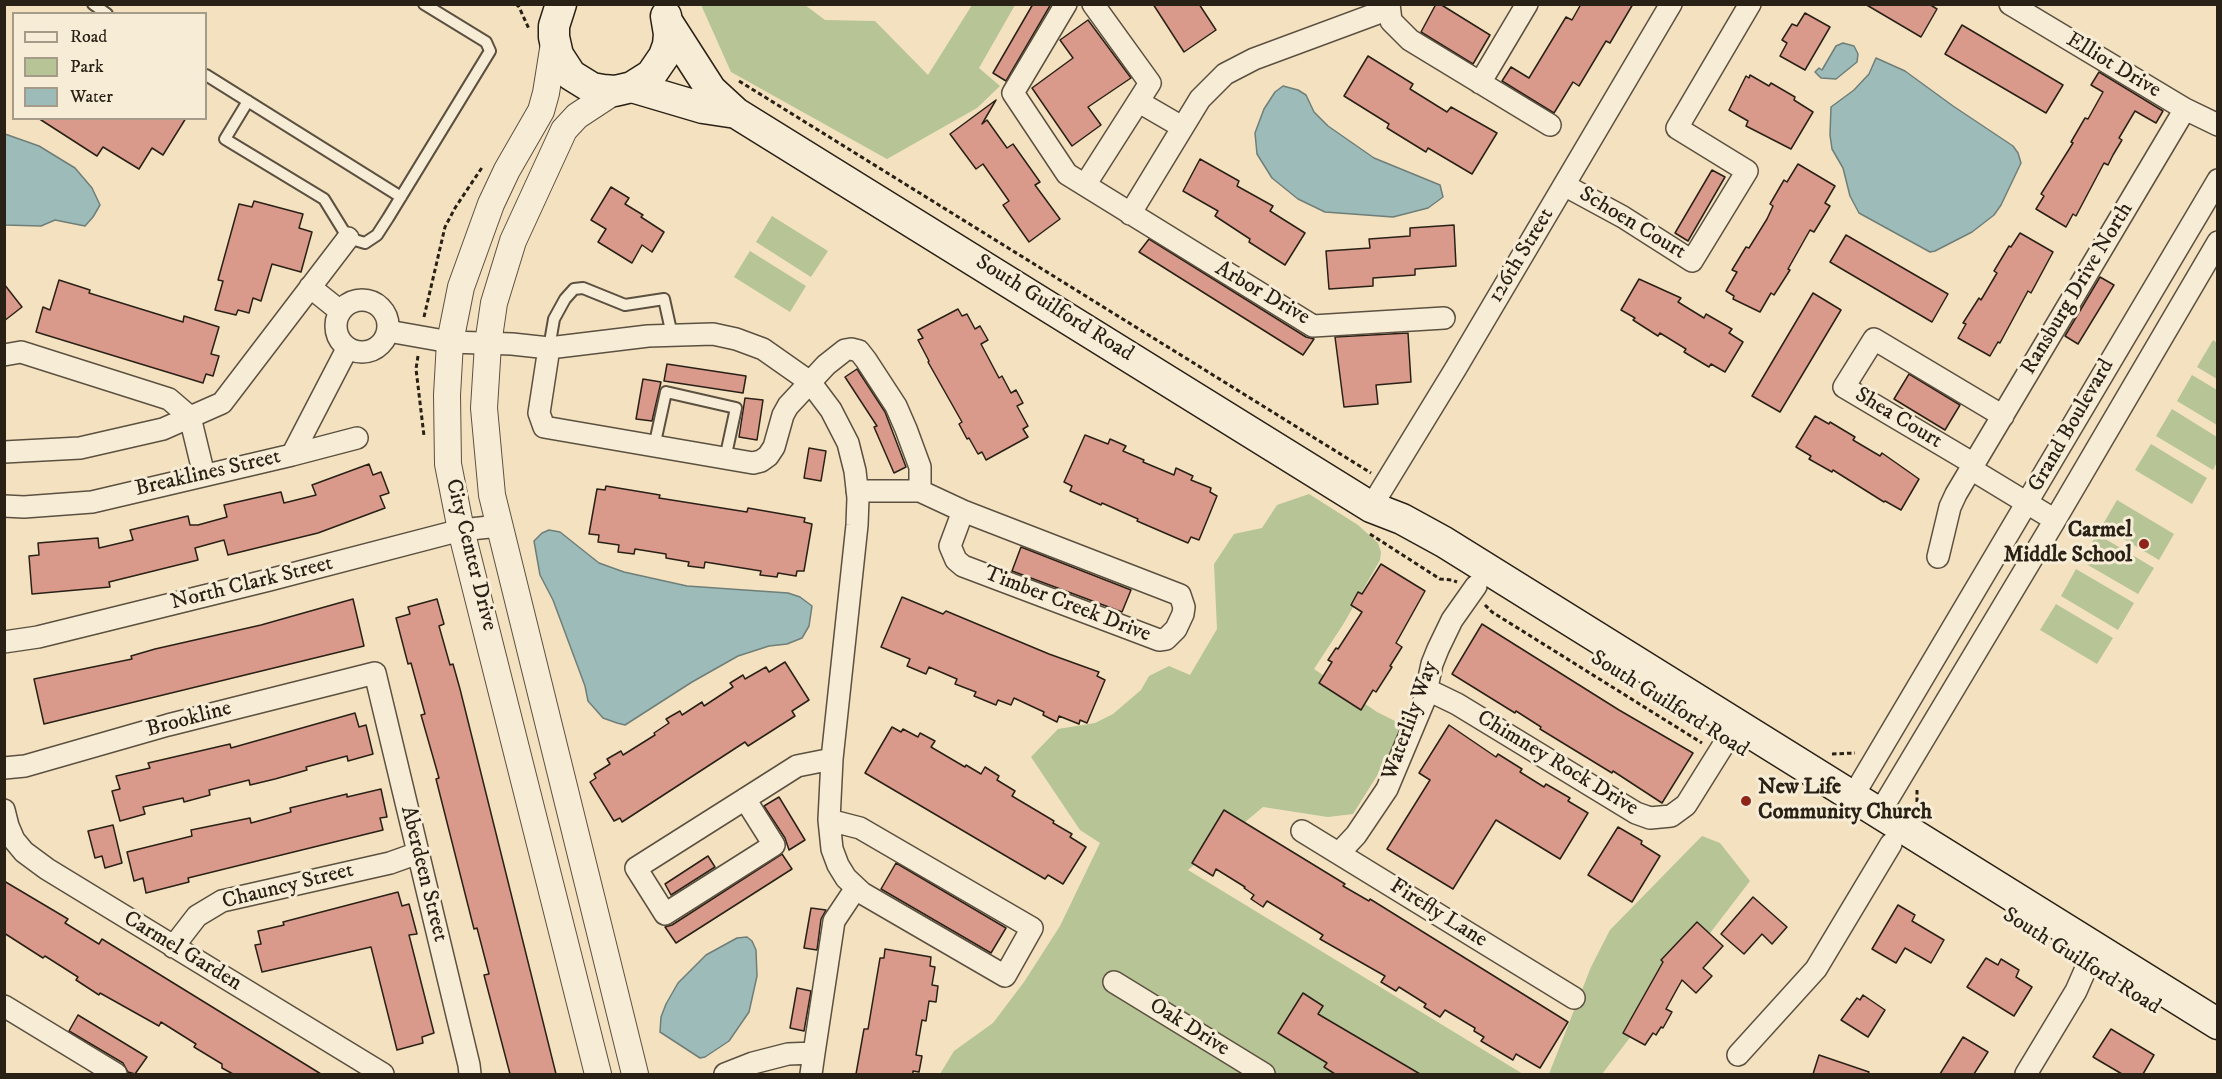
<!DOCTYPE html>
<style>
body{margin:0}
#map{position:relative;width:2222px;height:1079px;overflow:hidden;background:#f3e1c0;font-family:"IM FELL DW Pica",serif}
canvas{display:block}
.frame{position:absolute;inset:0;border:6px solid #2a2116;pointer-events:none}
.legend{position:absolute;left:12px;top:12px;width:195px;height:108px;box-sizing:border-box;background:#f7ecd6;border:2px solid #a59b89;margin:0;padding:8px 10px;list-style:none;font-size:18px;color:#2a2116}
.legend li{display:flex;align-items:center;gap:12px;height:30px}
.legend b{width:30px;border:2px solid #a59b89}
</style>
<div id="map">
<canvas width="2222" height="1079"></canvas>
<div class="frame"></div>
<ul class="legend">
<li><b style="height:8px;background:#f7ecd6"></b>Road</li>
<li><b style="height:16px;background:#b6c496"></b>Park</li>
<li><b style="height:16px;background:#9dbcb9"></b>Water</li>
</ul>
</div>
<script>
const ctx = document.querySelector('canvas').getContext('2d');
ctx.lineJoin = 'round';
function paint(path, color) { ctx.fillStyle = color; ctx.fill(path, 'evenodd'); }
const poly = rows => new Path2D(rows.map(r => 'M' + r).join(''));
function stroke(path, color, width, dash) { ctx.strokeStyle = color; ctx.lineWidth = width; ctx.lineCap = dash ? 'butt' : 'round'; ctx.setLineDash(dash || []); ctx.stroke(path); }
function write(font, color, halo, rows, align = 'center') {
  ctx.font = font + ' "IM FELL DW Pica",serif'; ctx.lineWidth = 6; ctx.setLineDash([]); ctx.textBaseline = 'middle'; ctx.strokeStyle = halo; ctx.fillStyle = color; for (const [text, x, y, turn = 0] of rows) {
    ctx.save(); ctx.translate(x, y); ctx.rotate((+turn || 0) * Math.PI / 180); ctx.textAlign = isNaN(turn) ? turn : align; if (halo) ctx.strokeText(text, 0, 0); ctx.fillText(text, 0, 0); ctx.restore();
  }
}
paint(poly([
 [703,5,805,5,825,20,875,21,928,75,972,5,1015,5,979,68,1000,86,977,108,887,159,731,72,702,7],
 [772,216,828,251,811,277,756,242],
 [750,251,806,286,790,312,734,277],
 [2213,340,2217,343,2217,379,2197,367],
 [2192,375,2217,390,2217,425,2177,401],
 [2172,409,2217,437,2217,462,2213,470,2156,436],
 [2151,444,2207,478,2192,504,2135,470],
 [1309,494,1358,525,1378,543,1381,552,1380,560,1344,623,1314,669,1377,712,1401,724,1390,755,1353,814,1328,817,1263,807,1188,870,1523,1074,940,1074,954,1051,993,1023,1024,982,1060,926,1100,843,1080,830,1031,757,1058,729,1095,723,1113,714,1141,690,1149,676,1169,666,1190,675,1217,629,1214,564,1234,534,1262,528,1277,505],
 [2117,500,2174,534,2159,560,2102,526],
 [2097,534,2154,568,2138,594,2081,561],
 [2076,569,2134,603,2118,630,2061,596],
 [2056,604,2113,638,2097,664,2040,630],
 [1702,836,1720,843,1750,881,1602,1074,1549,1074,1591,967,1610,930]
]), '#b6c496');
const water = poly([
 [1843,43,1854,46,1858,54,1857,62,1836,79,1821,78,1815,72,1819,68,1822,70,1836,46,1843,43],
 [1876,58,1905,71,1953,106,2013,146,2018,153,2021,163,2001,205,1994,215,1972,232,1935,251,1930,252,1859,213,1850,196,1843,168,1832,149,1830,135,1831,107,1854,90,1869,74,1876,58],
 [1283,86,1298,90,1306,95,1314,112,1328,126,1374,158,1440,185,1443,197,1428,208,1393,217,1325,212,1298,199,1272,178,1257,154,1255,133,1264,109,1275,92,1283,86],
 [5,134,39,146,75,168,92,188,100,205,93,217,85,226,55,220,41,226,5,225,5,134],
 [549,530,560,532,599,563,624,572,687,586,788,593,800,597,812,606,809,626,802,638,787,644,769,646,738,656,692,682,625,725,617,723,603,718,588,701,585,686,553,600,540,575,534,541,542,533,549,530],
 [747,937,752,941,756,950,757,976,749,1012,729,1041,705,1057,700,1058,660,1032,661,1017,666,1004,678,983,706,955,737,938,747,937]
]);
paint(water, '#9dbcb9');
stroke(water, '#6f7e78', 1.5);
const building = poly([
 [1033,4,1051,4,1006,81,993,73,1033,4],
 [1153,4,1199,4,1216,30,1184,52,1153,4],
 [1436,4,1440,4,1490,35,1473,64,1421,32,1436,4],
 [1581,4,1633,4,1610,43,1606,41,1579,86,1573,82,1554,113,1502,81,1511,67,1529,78,1566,17,1572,20,1581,4],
 [1865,4,1929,4,1937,9,1921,37,1865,4],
 [1805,13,1830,27,1805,70,1780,56,1787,43,1782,40,1792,24,1797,26,1805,13],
 [1088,20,1131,78,1088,107,1101,125,1072,146,1032,88,1073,58,1060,40,1088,20],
 [1962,25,2063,85,2046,113,1945,54,1962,25],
 [1368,56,1413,84,1410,89,1447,112,1451,107,1497,133,1472,174,1428,148,1426,152,1387,128,1389,124,1344,96,1368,56],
 [2099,72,2163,111,2156,123,2135,111,2119,138,2122,140,2113,155,2108,165,2104,163,2076,216,2073,214,2066,227,2036,209,2044,196,2041,194,2073,143,2071,142,2085,118,2088,119,2103,92,2091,85,2099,72],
 [1750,75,1769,86,1771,83,1795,97,1794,100,1813,112,1791,149,1746,126,1748,121,1729,110,1746,76,1749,78,1750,75],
 [996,100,982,124,987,120,1007,148,1013,144,1040,182,1035,185,1060,219,1029,242,1003,205,1009,201,983,164,976,169,950,134,996,100],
 [38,118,186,118,163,155,152,148,139,169,103,147,97,156,38,118],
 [1200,159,1239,181,1237,186,1273,206,1270,211,1305,233,1285,265,1249,242,1250,239,1215,216,1218,211,1183,191,1200,159],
 [1798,164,1835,186,1825,203,1830,206,1814,232,1810,230,1788,269,1790,270,1774,295,1771,293,1760,312,1733,299,1734,296,1726,291,1737,272,1732,270,1746,247,1749,248,1767,219,1773,206,1770,204,1784,180,1787,182,1798,164],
 [1712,170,1725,177,1688,241,1675,233,1712,170],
 [611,187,629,198,625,204,643,215,641,217,664,232,652,252,642,245,632,263,598,242,606,229,591,220,611,187],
 [254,201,303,214,299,228,312,232,301,272,272,264,261,301,253,298,249,313,238,310,236,315,215,310,223,281,218,280,239,204,252,207,254,201],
 [1454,225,1456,266,1415,269,1415,275,1373,278,1373,286,1329,289,1326,251,1370,248,1369,239,1410,236,1410,228,1454,225],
 [2020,233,2053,252,2031,293,2028,291,2000,343,1998,342,1990,356,1958,338,1966,324,1963,323,1979,298,1981,300,1997,273,1994,271,2009,246,2011,247,2020,233],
 [1846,235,1948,294,1932,322,1830,262,1846,235],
 [1149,239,1306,337,1314,339,1303,355,1139,252,1149,239],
 [2100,277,2114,285,2078,344,2065,336,2100,277],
 [1639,279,1681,298,1678,302,1704,318,1706,314,1732,329,1729,333,1743,342,1725,372,1711,364,1709,367,1684,352,1686,349,1660,333,1658,336,1633,320,1635,318,1621,310,1639,279],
 [59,280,90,290,89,293,183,322,184,316,219,327,211,354,219,356,213,376,206,374,203,383,36,332,43,307,50,310,59,280],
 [4,284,22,307,4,321,4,284],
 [1813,293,1841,310,1780,412,1752,396,1813,293],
 [958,309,962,316,967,314,975,329,980,326,988,340,981,344,999,378,1002,376,1011,393,1016,390,1023,403,1017,406,1028,426,1023,429,1028,437,986,460,982,452,978,454,969,438,967,439,959,424,962,422,928,362,929,361,918,340,923,338,918,330,958,309],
 [1408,333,1411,382,1376,385,1378,404,1344,407,1335,337,1408,333],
 [667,364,746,376,743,393,664,381,667,364],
 [857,369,885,412,906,467,894,473,874,427,877,426,845,377,857,369],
 [1909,374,1960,405,1945,430,1894,399,1909,374],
 [643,379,661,382,652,421,636,419,643,379],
 [745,398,763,400,757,440,739,437,745,398],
 [1815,416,1829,424,1830,422,1855,437,1853,440,1880,456,1882,453,1919,479,1901,510,1885,501,1884,502,1833,470,1832,472,1809,459,1811,456,1796,447,1815,416],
 [1085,435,1108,444,1110,439,1126,446,1123,451,1144,460,1143,462,1174,475,1176,468,1193,476,1191,480,1211,488,1210,492,1217,496,1199,540,1191,537,1188,543,1137,521,1138,519,1102,503,1101,505,1070,491,1072,486,1064,482,1085,435],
 [809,448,826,451,821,481,804,478,809,448],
 [369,464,373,475,381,472,389,493,380,496,385,508,318,533,228,555,224,540,195,548,198,560,109,582,110,587,32,594,29,556,39,555,38,543,98,538,99,548,133,540,130,530,188,516,190,525,198,525,227,517,224,505,281,492,284,503,316,495,312,485,369,464],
 [606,486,660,495,659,498,747,512,748,508,805,518,804,522,812,524,804,571,797,571,796,576,778,573,777,577,760,575,761,571,705,562,704,568,688,566,689,562,666,558,666,554,635,549,634,554,618,552,619,545,598,542,599,535,589,534,597,489,605,490,606,486],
 [1021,547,1131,590,1122,612,1012,571,1021,547],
 [1381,564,1425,591,1396,643,1402,647,1390,666,1392,667,1376,692,1373,690,1361,710,1319,683,1332,662,1328,660,1336,648,1338,649,1362,612,1351,605,1358,592,1362,594,1381,564],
 [902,597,943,614,946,611,1049,654,1099,672,1097,676,1105,680,1087,723,1080,720,1079,724,1059,716,1057,722,1043,715,1044,712,1014,698,1011,705,998,700,996,705,974,696,976,692,955,684,957,679,929,667,926,674,907,666,910,659,881,647,902,597],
 [353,599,364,646,44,724,34,679,132,659,131,656,155,649,261,625,353,599],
 [437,599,444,624,439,626,450,665,453,664,460,689,556,1074,510,1074,484,975,489,974,477,928,474,929,436,779,439,778,421,715,425,714,411,663,408,664,396,618,410,614,408,607,437,599],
 [1482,624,1619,710,1693,753,1662,803,1613,771,1612,773,1540,729,1541,727,1516,711,1515,713,1452,674,1482,624],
 [785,662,809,700,792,711,795,716,748,746,745,742,622,822,620,818,614,821,590,782,596,778,594,774,610,764,607,759,621,751,623,755,655,735,654,733,669,723,666,719,680,711,682,715,702,702,704,706,733,687,730,683,743,675,745,679,766,667,769,672,785,662],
 [355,713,359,727,366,725,373,754,348,761,347,756,306,767,307,770,275,779,250,785,249,780,209,790,210,795,184,802,183,798,143,807,145,814,120,821,112,791,120,789,116,776,150,768,148,763,230,744,231,748,355,713],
 [1449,725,1496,757,1498,754,1522,769,1520,772,1544,787,1546,784,1570,798,1568,801,1588,813,1560,859,1496,820,1453,889,1387,849,1430,780,1419,773,1449,725],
 [892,727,901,732,903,729,918,737,920,733,935,741,931,747,965,767,966,765,981,774,985,767,999,776,997,780,1015,791,1012,796,1054,821,1053,823,1072,834,1070,837,1086,847,1063,884,1048,875,1045,879,865,773,892,727],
 [381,789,387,817,380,818,383,830,188,878,189,882,146,893,143,878,134,881,127,852,192,836,191,830,250,818,251,823,291,812,290,808,347,794,347,797,381,789],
 [779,797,805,840,789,850,785,838,764,806,779,797],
 [1224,810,1345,884,1343,886,1369,901,1370,899,1568,1022,1540,1068,1516,1054,1513,1060,1481,1041,1484,1037,1474,1031,1475,1028,1445,1010,1440,1017,1424,1007,1426,1004,1399,987,1396,991,1381,982,1385,976,1320,939,1323,935,1267,901,1263,907,1251,899,1254,895,1244,888,1245,887,1216,869,1213,876,1192,863,1224,810],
 [113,825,122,863,105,868,102,856,95,858,88,831,113,825],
 [1618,827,1642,841,1641,844,1660,856,1632,902,1588,875,1618,827],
 [782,854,792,869,676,943,665,927,672,925,782,854],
 [708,856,715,867,671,895,665,884,708,856],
 [896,863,1006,928,991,953,881,889,896,863],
 [4,881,68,919,65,923,99,944,102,939,321,1074,233,1074,222,1068,222,1064,194,1047,196,1044,161,1022,159,1026,100,993,99,995,76,980,78,977,45,956,43,958,4,933,4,881],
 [398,892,402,906,409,904,417,934,409,935,434,1033,422,1037,423,1043,397,1050,371,947,262,972,255,945,261,944,258,931,284,925,283,922,398,892],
 [1753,897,1787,927,1772,944,1762,934,1744,954,1721,934,1753,897],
 [1898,905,1915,915,1912,921,1944,940,1931,963,1905,948,1896,963,1872,949,1898,905],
 [811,908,826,910,821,919,817,950,804,948,811,908],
 [1697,922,1723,946,1703,968,1712,976,1696,993,1682,980,1666,1009,1672,1012,1663,1028,1661,1027,1656,1035,1653,1033,1645,1045,1623,1033,1663,962,1661,960,1697,922],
 [885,949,931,957,930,966,935,967,932,985,938,986,936,1002,929,1001,926,1021,922,1020,916,1055,922,1056,919,1072,913,1071,913,1074,856,1074,864,1029,868,1029,880,958,884,958,885,949],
 [1986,958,1998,965,2001,959,2019,970,2016,977,2032,987,2014,1016,1967,987,1986,958],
 [797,988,811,991,804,1031,790,1028,797,988],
 [1303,993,1323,1006,1318,1014,1420,1074,1335,1074,1324,1067,1327,1063,1278,1033,1303,993],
 [1863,995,1885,1010,1868,1037,1841,1020,1857,998,1860,1000,1863,995],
 [78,1015,147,1057,135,1074,128,1072,123,1063,69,1031,78,1015],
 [2111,1029,2154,1055,2143,1074,2122,1074,2093,1057,2111,1029],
 [1963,1037,1988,1052,1974,1074,1940,1074,1963,1037],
 [1819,1055,1869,1072,1868,1074,1813,1074,1819,1055]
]);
paint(building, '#d9998b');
stroke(building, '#2a2116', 1.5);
const service = poly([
 [93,4,107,14],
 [206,75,401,197],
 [248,101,225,139,324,199,348,238,365,243,377,235,388,218,490,51,486,42,424,4],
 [549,348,554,319,565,299,574,289,583,288,625,305,664,299,672,335],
 [654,447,666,392,736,408,725,459]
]);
const minor = poly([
 [1066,4,1013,93,1067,174,1313,326,1444,318],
 [1389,4,1391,21,1410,40,1550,125],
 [2010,4,2185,109,2218,125],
 [1480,83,1527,4],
 [1139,102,1182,127],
 [1085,185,1150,83,1093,4],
 [1564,185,1623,217,1692,261,1747,171,1677,128,1750,4],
 [1130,214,1200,99,1225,74,1254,59,1389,9],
 [310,287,340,311],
 '336 326a26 26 0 1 1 52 0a26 26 0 1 1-52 0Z',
 [388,331,450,342,512,344,549,348,648,336,713,334,736,339,763,349,810,382,831,410,848,443,855,471,858,498,857,525,832,759,829,820,832,849,838,865,846,878,862,893,1005,976,1032,928,860,828,829,820],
 [549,348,539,413,544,427,753,463,761,461,768,456,774,447,783,415,788,406,826,365,845,350,851,349,859,351,866,360,896,406,906,429,920,467,920,491],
 [4,355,21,352,169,399,190,417,204,475],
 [4,452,80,448,163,429,222,403,348,238],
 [292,455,357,438],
 [1974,464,1844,387,1874,339,2003,416],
 [1971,469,2055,520],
 [857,491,920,491,963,511],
 [4,506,24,507,92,502,292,455,347,349],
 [1371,507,1456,368,1671,4],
 [963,511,1180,595,1184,607,1183,614,1176,629,1166,639,1159,640,963,566,956,560,950,546,963,511],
 [1938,557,1950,507,1956,494,2185,109],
 [4,642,38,637,269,580,461,530,499,526],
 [1426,689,1457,704,1636,813,1650,818,1671,816,1686,805,1726,741],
 [4,768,25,766,168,725,375,673,469,1065,470,1074],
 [1853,796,2218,180],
 [745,799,774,845,665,914,636,868,745,799],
 [745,799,797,766,832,759],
 [4,810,8,826,14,840,24,852,47,869,383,1074],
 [1880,812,2055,520,2218,242],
 [1302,831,1574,998],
 [1340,852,1356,835,1387,789,1424,701,1432,664,1438,649,1452,620,1476,586],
 [173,947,197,916,222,901,390,863,418,853],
 [1114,982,1264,1074],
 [4,1006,116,1074],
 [814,1053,834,921,856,888],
 [1738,1055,1816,969,1891,844],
 [725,1074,753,1063,788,1054,814,1053,811,1074],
 [2026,1074,2076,991,2087,966]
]);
const tertiary = poly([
 [554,43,546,93,541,111,507,170,491,204,461,287,450,342,447,395,448,464,461,530,598,1074],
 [615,91,577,116,564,130,513,241,494,303,488,344,484,408,492,495,635,1074]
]);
const secondary = poly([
 [561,4,554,26,554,37,558,55,571,75,592,88,603,90,615,91,632,87,651,75,664,56,668,45,669,34,666,16],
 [668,23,711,90,736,113,1371,507,1402,519,1444,542,2218,1024],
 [632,87,703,108,736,113]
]);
stroke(service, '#5c5140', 14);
stroke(minor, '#5c5140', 24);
stroke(tertiary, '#5c5140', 28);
stroke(secondary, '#2a2116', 33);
stroke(poly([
 [516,4,519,7,529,29],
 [739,81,1371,473],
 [424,317,445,227,455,208,483,166],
 [418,356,416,369,424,436],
 [1370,534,1440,579,1452,580,1457,582],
 [1485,605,1492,612,1702,743],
 [1832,754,1855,753],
 [1917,790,1917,804,1923,811]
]), '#2a2116', 3, [4.5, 3]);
stroke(service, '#f7ecd6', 10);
stroke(minor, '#f7ecd6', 21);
stroke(tertiary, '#f7ecd6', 26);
stroke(secondary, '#f7ecd6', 30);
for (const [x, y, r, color] of [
 [2144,544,6,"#8f2418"],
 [1746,801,6,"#8f2418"]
]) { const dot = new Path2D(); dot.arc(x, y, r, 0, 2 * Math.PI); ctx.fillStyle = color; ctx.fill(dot); stroke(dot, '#f7ecd6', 2); }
write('22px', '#2a2116', '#f7ecd6', [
 ["Elliot Drive",2113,66,31],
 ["Schoen Court",1632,224,31],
 ["126th Street",1522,256,-59],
 ["Ransburg Drive North",2078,289,-59],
 ["Arbor Drive",1262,294,30],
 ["South Guilford Road",1054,309,32],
 ["Shea Court",1898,419,31],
 ["Grand Boulevard",2072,426,-60],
 ["Breaklines Street",208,474,-13],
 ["City Center Drive",470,555,76],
 ["North Clark Street",252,584,-14],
 ["Timber Creek Drive",1067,605,21],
 ["South Guilford Road",1669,705,32],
 ["Brookline",189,720,-15],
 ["Waterlily Way",1411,721,-70],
 ["Chimney Rock Drive",1557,764,31],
 ["Aberdeen Street",423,874,76],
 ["Chauncy Street",288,887,-14],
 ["Firefly Lane",1438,914,32],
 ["Carmel Garden",182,952,31],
 ["South Guilford Road",2081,962,32],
 ["Oak Drive",1189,1028,32]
]);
write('bold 22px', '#2a2116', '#f7ecd6', [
 ["Carmel",2132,531],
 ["Middle School",2132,556],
 ["New Life",1758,788,"left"],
 ["Community Church",1758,813,"left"]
], 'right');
</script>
